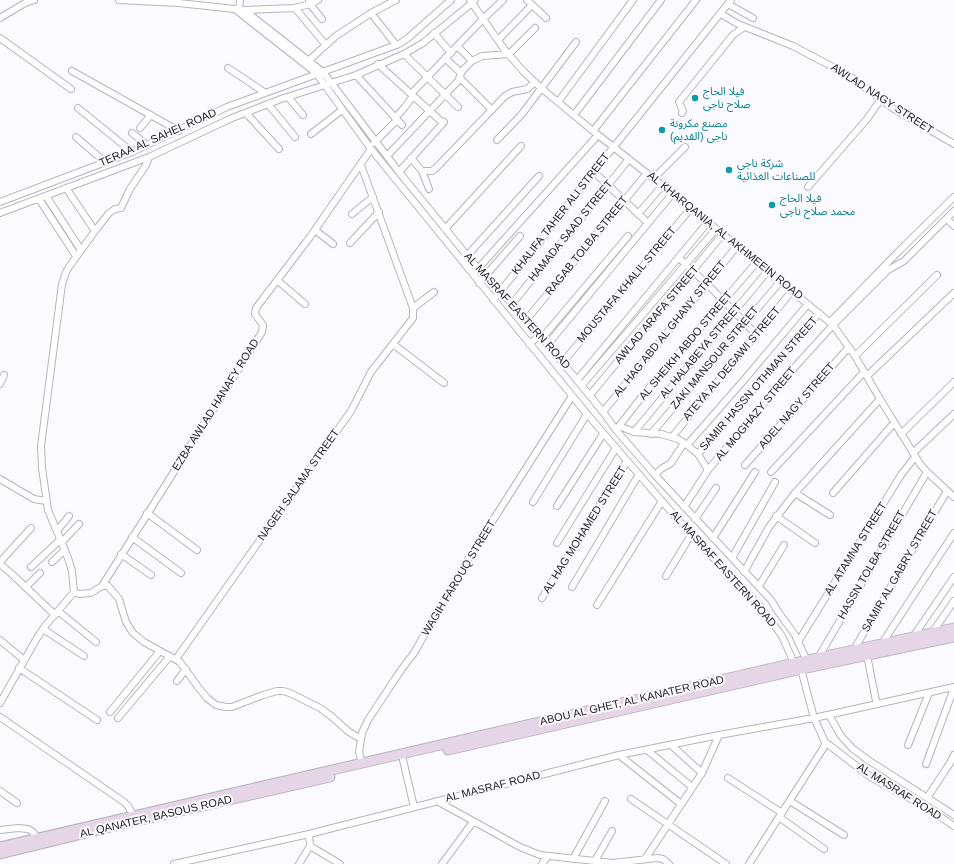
<!DOCTYPE html>
<meta charset="utf-8">
<style>
body{margin:0}
canvas{display:block;background:#fbfaff}
</style>
<canvas width="954" height="864"></canvas>
<script>
const ctx = document.querySelector('canvas').getContext('2d');
ctx.lineJoin = 'round';
const poly = rows => new Path2D(rows.map(r => 'M' + r).join(''));
function stroke(path, color, width, dash) { ctx.strokeStyle = color; ctx.lineWidth = width; ctx.lineCap = dash ? 'butt' : 'round'; ctx.setLineDash(dash || []); ctx.stroke(path); }
function write(font, color, halo, rows, align = 'center') {
  ctx.font = font + ' Helvetica,"Noto Sans Arabic",sans-serif'; ctx.lineWidth = 4; ctx.setLineDash([]); ctx.textBaseline = 'middle'; ctx.strokeStyle = halo; ctx.fillStyle = color; for (const [text, x, y, turn = 0] of rows) {
    ctx.save(); ctx.translate(x, y); ctx.rotate((+turn || 0) * Math.PI / 180); ctx.textAlign = isNaN(turn) ? turn : align; if (halo) ctx.strokeText(text, 0, 0); ctx.fillText(text, 0, 0); ctx.restore();
  }
}
const street = poly([
 [119,0,179,3,244,10,295,8,310,4,318,0],
 [475,0,472,3,504,49,523,71,541,88,593,131,691,208,833,325,855,356,880,399,920,464,927,472,954,497],
 [527,0,546,18],
 [309,1,310,4,322,19],
 [728,4,753,18],
 [295,8,325,44],
 [236,10,316,73,371,149,587,414,691,535,760,606,782,636,794,663],
 [239,10,240,0],
 [244,10,323,72,399,172,478,269,527,319,603,412,616,430,655,475,771,600,779,613,795,635,807,661],
 [371,13,396,45],
 [721,14,738,24,793,46,848,75,894,109,954,144],
 [0,18,25,3,34,0],
 [434,33,451,53],
 [0,38,71,89],
 [498,40,532,5],
 [457,46,472,61],
 [404,54,458,107],
 [445,58,461,73],
 [306,63,336,36,371,13,396,0],
 [378,64,443,123],
 [228,68,264,92],
 [72,71,179,131],
 [356,75,402,125],
 [460,78,492,110],
 [411,94,483,19,503,0],
 [288,97,303,115],
 [558,102,633,0],
 [268,104,295,137],
 [78,108,132,152],
 [246,113,279,149],
 [682,113,683,111,679,102,733,35,744,27],
 [574,115,661,0],
 [395,118,405,107,413,96],
 [140,128,151,115],
 [593,131,696,0],
 [132,133,147,145],
 [311,134,342,110],
 [76,137,105,162],
 [497,140,522,114,576,42],
 [374,143,397,120],
 [387,156,458,81,462,71,472,61,482,56,509,54,535,28],
 [411,158,422,171,429,189],
 [422,171,432,171,436,168,505,96,512,92,527,89,535,82],
 [399,172,444,122],
 [594,172,648,223],
 [654,178,685,147],
 [808,187,867,119,881,99],
 [66,188,95,231],
 [46,196,81,250],
 [39,199,76,256],
 [0,202,132,152,227,107,399,44,408,38,451,0],
 [0,213,149,157,232,118,281,99,356,75,404,54,423,43,472,3,470,0],
 [352,214,373,197],
 [638,214,663,185],
 [947,219,954,226],
 [445,229,521,146],
 [315,230,333,244],
 [350,243,379,212],
 [465,258,539,176],
 [679,258,707,284,756,334],
 [475,272,598,135],
 [277,280,305,304],
 [479,283,520,236],
 [493,300,541,241,561,213,731,0],
 [512,304,629,159],
 [413,308,434,292],
 [527,319,647,173],
 [830,322,899,251,954,197],
 [542,338,628,236],
 [393,344,444,383],
 [529,344,540,335],
 [548,344,673,193],
 [855,356,937,275],
 [563,362,691,208],
 [867,376,954,293],
 [577,380,708,222],
 [0,384,4,375],
 [582,385,716,229],
 [590,395,723,234],
 [603,412,737,246],
 [619,426,634,432,661,434,678,439,687,445,698,454,708,470],
 [616,430,648,389,756,263],
 [634,432,767,272],
 [651,434,780,282],
 [901,434,954,382],
 [672,437,792,291],
 [687,445,744,380,808,304],
 [913,453,954,414],
 [698,454,819,313],
 [745,465,849,347],
 [771,472,864,372],
 [655,475,661,469,671,463,684,443],
 [0,479,34,499,46,501],
 [795,493,830,515],
 [833,493,894,423],
 [533,502,587,414],
 [557,506,603,434],
 [684,507,708,470,783,380,833,325,888,270,904,261,954,211],
 [147,513,197,550],
 [776,516,815,543],
 [695,519,716,488],
 [57,531,69,516],
 [132,537,181,573],
 [713,538,755,472],
 [62,542,79,524],
 [557,543,616,448],
 [121,554,151,575],
 [732,558,775,482],
 [0,562,31,528],
 [52,562,65,550],
 [0,564,13,575,55,615],
 [31,567,61,539],
 [744,572,769,527,795,493,880,399],
 [666,576,691,535],
 [102,586,262,332,263,325,255,314,256,308,310,237,371,149],
 [759,586,784,545],
 [26,587,40,573],
 [572,587,639,474],
 [74,592,72,571,68,558,48,510,42,468,41,446,62,284,66,272,69,267,95,231,109,213,115,209,121,208,130,189,146,165,149,157],
 [74,592,79,594,91,593,102,586,108,586,119,599,126,622,133,633,144,642,180,662,198,687,207,698,216,705,226,707,232,707,263,695,277,691,283,691,290,693,320,708,331,716,349,732,361,739],
 [542,598,627,461],
 [597,605,662,501],
 [58,611,96,642],
 [43,629,84,656],
 [932,633,954,601],
 [913,637,954,577],
 [0,640,24,660],
 [798,642,901,475,915,457],
 [881,645,954,533],
 [853,651,947,491],
 [867,655,876,701],
 [818,658,927,472],
 [176,659,351,411,371,372,413,318,413,308,361,165],
 [19,668,97,720],
 [177,681,186,669],
 [0,703,37,638,45,626,74,592],
 [110,712,160,651],
 [829,715,841,736,852,748,868,760,954,815],
 [0,717,124,802,128,806,133,815],
 [118,718,170,656],
 [825,742,872,778,924,806,954,826],
 [671,745,702,773],
 [908,745,929,693],
 [647,750,692,787],
 [619,755,681,804],
 [403,760,414,807],
 [362,763,359,752,360,746,362,733,368,720,401,670,414,653,462,569,572,396],
 [926,764,954,688],
 [728,778,782,813],
 [0,791,17,803],
 [927,798,950,763,954,755],
 [631,799,726,864],
 [437,801,520,847,540,855,613,863,657,858,663,859,669,864],
 [790,801,844,835],
 [779,817,824,849],
 [0,830,18,828,28,829,33,832,37,838],
 [310,846,340,864],
 [573,859,605,801],
 [645,859,702,773,719,735],
 [595,861,612,831],
 [174,864,309,834,619,755,719,735,814,718,954,687],
 [299,864,310,846,309,834],
 [442,864,473,822],
 [542,864,547,857],
 [749,864,824,747,825,742,814,718,801,669]
]);
const secondary = poly([
 [448,750,802,669,954,637],
 [0,847,794,663,954,628],
 [0,854,119,825,330,777]
]);
stroke(street, '#b6b4bf', 8);
stroke(secondary, '#b6b4bf', 11);
stroke(street, '#fff', 6);
stroke(secondary, '#e5d5e6', 9);
for (const [x, y, r, color] of [
 [695,98,4,"#0f9aa8"],
 [662,130,4,"#0f9aa8"],
 [729,170,4,"#0f9aa8"],
 [772,205,4,"#0f9aa8"]
]) { const dot = new Path2D(); dot.arc(x, y, r, 0, 2 * Math.PI); ctx.fillStyle = color; ctx.fill(dot); stroke(dot, '#fbfaff', 1.5); }
write('11px', '#0d838f', '#fbfaff', [
 ["فيلا الحاج",703,92],
 ["صلاح ناجى",703,105],
 ["مصنع مكرونة",670,124],
 ["ناجى (القديم)",670,137],
 ["شركة ناجى",737,164],
 ["للصناعات الغذائية",737,177],
 ["فيلا الحاج",780,199],
 ["محمد صلاح ناجى",780,212]
], 'left');
write('11px', '#242327', '#fbfaff', [
 ["AWLAD NAGY STREET",882,99,33],
 ["TERAA AL SAHEL ROAD",158,138,-24],
 ["KHALIFA TAHER ALI STREET",561,214,-52],
 ["HAMADA SAAD STREET",571,231,-51],
 ["AL KHARQANIA, AL AKHMEEIN ROAD",725,236,39],
 ["RAGAB TOLBA STREET",587,246,-51],
 ["MOUSTAFA KHALIL STREET",627,285,-50],
 ["AL MASRAF EASTERN ROAD",517,311,48],
 ["AWLAD ARAFA STREET",657,315,-50],
 ["AL HAG ABD AL GHANY STREET",670,329,-51],
 ["AL SHEIKH ABDO STREET",686,346,-50],
 ["AL HALABEYA STREET",701,351,-50],
 ["ZAKI MANSOUR STREET",715,358,-50],
 ["ATEYA AL DEGAWI STREET",732,364,-50],
 ["SAMIR HASSN OTHMAN STREET",759,384,-49],
 ["EZBA AWLAD HANAFY ROAD",216,405,-58],
 ["ADEL NAGY STREET",797,406,-49],
 ["AL MOGHAZY STREET",756,414,-50],
 ["NAGEH SALAMA STREET",299,485,-55],
 ["AL HAG MOHAMED STREET",585,530,-58],
 ["AL ATAMNA STREET",856,549,-58],
 ["HASSN TOLBA STREET",872,565,-60],
 ["AL MASRAF EASTERN ROAD",723,569,48],
 ["SAMIR AL GABRY STREET",900,571,-60],
 ["WAGIH FAROUQ STREET",459,578,-59],
 ["ABOU AL GHET, AL KANATER ROAD",632,701,-13],
 ["AL MASRAF ROAD",493,787,-14],
 ["AL MASRAF ROAD",899,792,32],
 ["AL QANATER, BASOUS ROAD",156,817,-13]
]);
</script>
